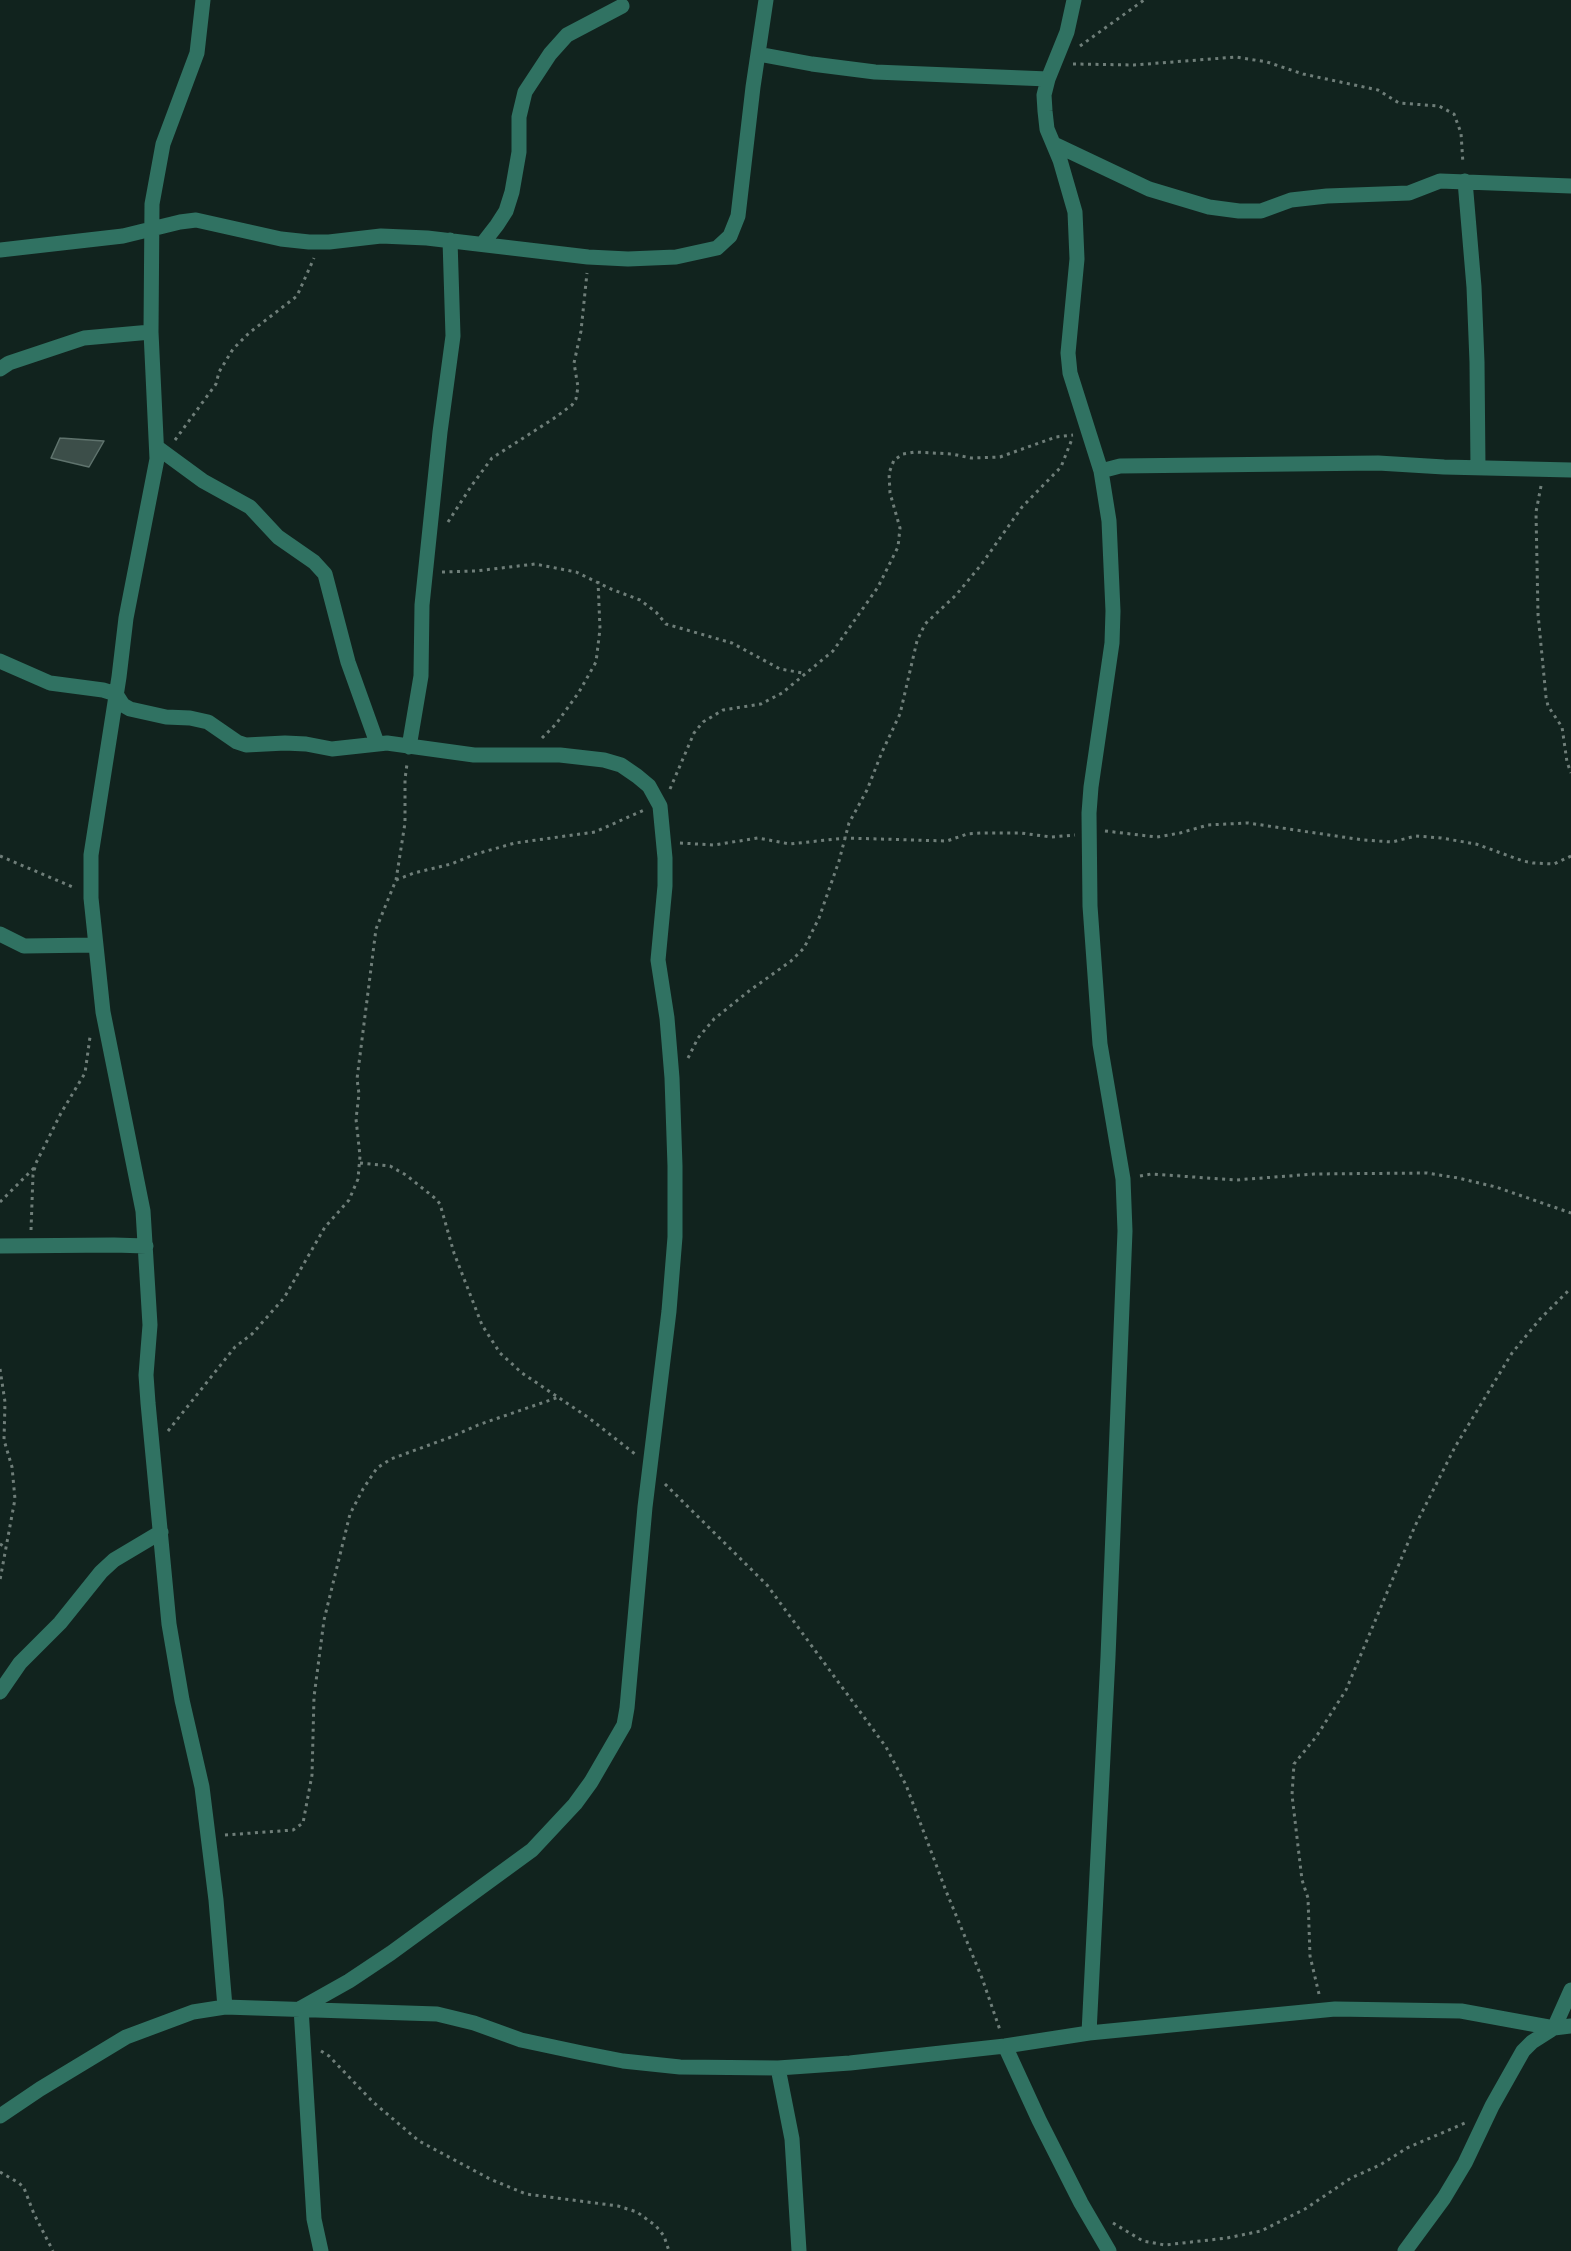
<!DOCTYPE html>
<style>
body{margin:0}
canvas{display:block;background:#11231e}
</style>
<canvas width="1571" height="2251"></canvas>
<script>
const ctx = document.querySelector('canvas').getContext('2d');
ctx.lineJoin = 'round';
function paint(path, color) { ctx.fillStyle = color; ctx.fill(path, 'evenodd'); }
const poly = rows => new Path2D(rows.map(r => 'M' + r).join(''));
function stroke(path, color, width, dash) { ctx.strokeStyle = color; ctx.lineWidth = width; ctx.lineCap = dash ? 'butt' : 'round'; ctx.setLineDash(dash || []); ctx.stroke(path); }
const building = poly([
 [60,438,104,441,89,467,51,458,60,438]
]);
paint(building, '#3c4e49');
stroke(building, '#5f736d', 1.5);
stroke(poly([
 [1080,46,1144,0],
 [1073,64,1134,65,1236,57,1267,62,1303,74,1378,90,1399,103,1439,106,1454,114,1461,133,1463,164],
 [175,440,216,384,219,372,233,349,249,333,297,296,314,258],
 [1541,486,1536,512,1538,614,1546,697,1548,706,1562,727,1567,762,1571,773],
 [448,522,472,485,492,458,553,419,572,405,576,399,578,387,574,363,581,331,587,273],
 [442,572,476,571,535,564,576,572,611,589,640,600,656,612,666,624,732,643,780,669,803,673],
 [542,738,556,724,579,692,596,662,600,629,598,581],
 [670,789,694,733,703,722,723,710,761,704,782,693,833,651,878,587,898,547,900,528,890,493,889,473,894,460,903,454,915,452,952,454,971,458,1000,457,1056,437,1073,435],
 [1105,831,1157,837,1180,833,1208,825,1248,823,1363,840,1392,842,1416,836,1441,838,1476,844,1523,861,1533,863,1554,864,1571,856],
 [680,843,714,845,758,838,790,844,845,838,947,841,967,834,981,833,1021,833,1051,837,1075,835],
 [0,856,75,888],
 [396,880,414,873,451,864,476,854,515,843,595,832,644,810],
 [688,1058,698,1038,714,1019,749,991,791,961,804,948,819,918,839,861,849,823,867,790,882,752,900,714,917,641,925,624,956,595,981,565,1022,507,1061,467,1072,439],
 [360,1163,390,1166,406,1175,436,1199,440,1204,454,1253,482,1325,500,1353,522,1373,589,1418,635,1454],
 [1140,1176,1151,1174,1236,1180,1314,1174,1427,1173,1458,1178,1496,1187,1571,1213],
 [0,1202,34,1168],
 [31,1230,33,1175,36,1163,61,1113,85,1073,90,1037],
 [0,1369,5,1402,4,1440,12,1467,15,1499,0,1580],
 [168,1431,235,1347,252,1334,284,1298,325,1227,349,1200,358,1179,360,1156,356,1119,359,1094,357,1079,376,929,396,880,405,823,405,779,407,764],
 [665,1484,767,1585,886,1747,906,1785,946,1891,982,1978,1000,2030],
 [0,1544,5,1547],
 [225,1835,293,1830,303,1823,312,1775,314,1697,324,1620,350,1514,363,1489,377,1468,391,1459,451,1437,478,1425,559,1397],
 [1319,1994,1310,1956,1308,1898,1302,1880,1292,1795,1294,1764,1316,1737,1346,1690,1415,1526,1455,1447,1512,1353,1540,1319,1571,1288],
 [321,2051,329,2056,373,2102,419,2141,490,2179,526,2194,618,2206,637,2212,656,2226,664,2236,669,2251],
 [0,2172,19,2183,24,2188,34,2214,53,2251],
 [1113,2223,1143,2241,1165,2245,1227,2238,1261,2231,1305,2209,1351,2178,1380,2165,1407,2148,1465,2123]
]), '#6f7e79', 3, [3, 4.5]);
stroke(poly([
 [203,0,197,53,163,144,152,204,151,332,157,459,126,618,119,677,91,855,91,898,103,1012,143,1211,150,1325,146,1375,148,1403,169,1624,182,1700,202,1787,216,1900,225,2007],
 [1074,0,1067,32,1048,79,1044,95,1045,111,1047,129,1060,160,1075,212,1077,259,1068,353,1070,373,1101,471,1109,521,1113,611,1112,643,1091,787,1089,813,1090,906,1100,1044,1123,1179,1125,1231,1108,1657,1089,2033],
 [758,54,812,64,875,72,1048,79],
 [1054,144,1149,189,1209,207,1239,211,1261,211,1291,200,1327,196,1409,193,1440,181,1571,186],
 [1465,181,1474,287,1477,362,1478,468],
 [483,243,497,225,506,211,512,192,519,152,519,117,525,92,550,54,567,35,622,6],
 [0,250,123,236,180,222,196,220,281,239,309,242,329,242,381,236,427,238,588,257,628,259,676,257,717,248,730,236,738,216,753,87,766,0],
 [0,369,9,363,84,338,151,332],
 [158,448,203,481,250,507,278,537,314,562,325,574,348,662,377,743],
 [1101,471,1120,466,1378,463,1444,467,1571,470],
 [0,661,50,683,103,690,116,694,123,705,130,709,166,717,190,718,208,722,237,742,246,745,285,743,306,744,332,749,387,743,474,755,560,755,604,760,621,765,637,776,649,786,660,806,665,858,665,886,658,960,667,1018,672,1078,675,1166,675,1237,669,1311,645,1507,627,1708,624,1725,591,1782,575,1804,532,1850,391,1953,349,1981,301,2008,314,2219,321,2251],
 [409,747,421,676,422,605,440,432,453,336,450,240],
 [0,934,24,946,95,945],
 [0,1246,114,1245,146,1246],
 [0,1692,20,1663,60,1623,101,1572,114,1560,161,1532],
 [1005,2046,1039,2120,1081,2203,1109,2251],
 [778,2068,792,2139,799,2251],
 [0,2116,40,2089,126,2037,193,2012,225,2007,437,2014,474,2023,521,2040,582,2053,623,2061,680,2067,778,2068,850,2063,1005,2046,1089,2033,1335,2009,1461,2011,1554,2028,1571,2026],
 [1405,2251,1444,2198,1465,2163,1492,2106,1523,2051,1532,2042,1554,2028,1571,1990]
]), '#307262', 15);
</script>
